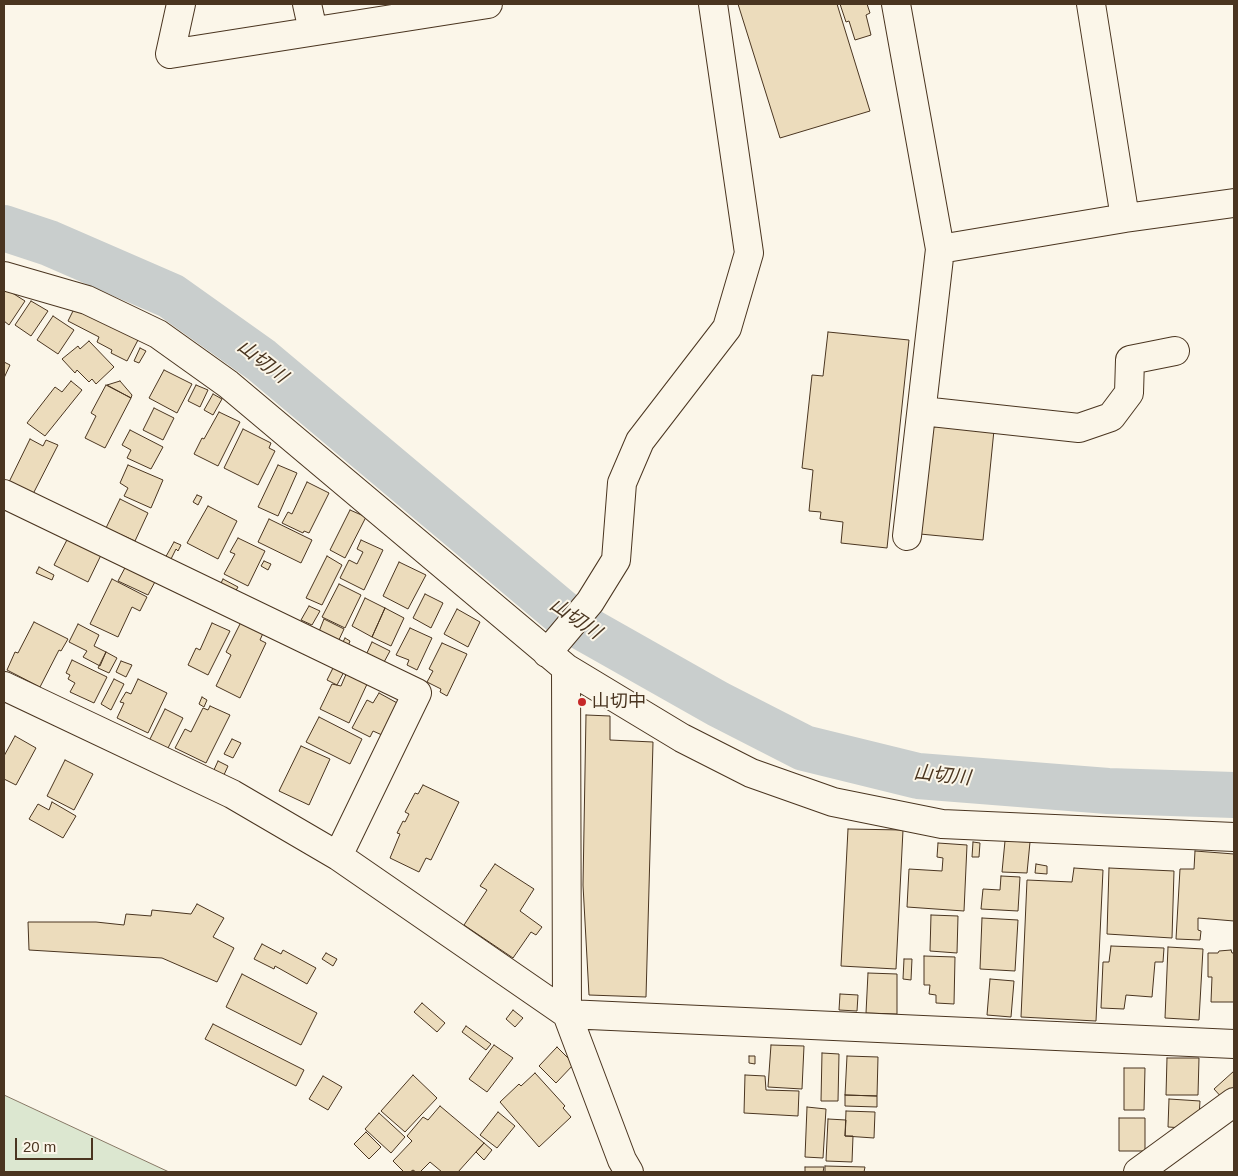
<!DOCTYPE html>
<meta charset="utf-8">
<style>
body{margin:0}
#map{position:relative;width:1238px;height:1176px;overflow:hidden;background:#fbf6e9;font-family:Helvetica,sans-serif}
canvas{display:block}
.frame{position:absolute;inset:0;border:5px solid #4a3520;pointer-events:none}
.scale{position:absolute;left:15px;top:1138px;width:78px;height:22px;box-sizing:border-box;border:2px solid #4a3520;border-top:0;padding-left:6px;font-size:15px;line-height:18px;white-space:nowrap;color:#4a3520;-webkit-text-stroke:4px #fbf6e9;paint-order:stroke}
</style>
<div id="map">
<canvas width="1238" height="1176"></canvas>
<div class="frame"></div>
<div class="scale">20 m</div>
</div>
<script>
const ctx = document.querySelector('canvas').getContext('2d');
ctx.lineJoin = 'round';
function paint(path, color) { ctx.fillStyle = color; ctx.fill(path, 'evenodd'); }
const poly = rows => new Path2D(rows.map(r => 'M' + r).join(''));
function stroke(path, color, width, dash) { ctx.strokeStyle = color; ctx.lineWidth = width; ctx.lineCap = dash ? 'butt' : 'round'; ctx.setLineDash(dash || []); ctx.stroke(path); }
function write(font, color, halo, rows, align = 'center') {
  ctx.font = font + ' Helvetica,"Noto Sans JP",sans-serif'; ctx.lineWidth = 4; ctx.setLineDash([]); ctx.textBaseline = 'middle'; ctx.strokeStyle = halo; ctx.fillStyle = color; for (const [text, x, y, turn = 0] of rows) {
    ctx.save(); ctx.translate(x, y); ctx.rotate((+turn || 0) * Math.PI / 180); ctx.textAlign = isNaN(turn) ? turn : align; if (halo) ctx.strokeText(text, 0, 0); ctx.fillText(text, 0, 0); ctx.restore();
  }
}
const green = poly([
 [4,1095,169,1172,4,1172,4,1095]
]);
paint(green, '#dce7d0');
stroke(green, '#887966', 1);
stroke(poly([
 [4,228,49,243,171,296,261,360,573,622,718,704,804,748,918,776,1108,791,1234,795]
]), '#c9cecd', 46);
const building = poly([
 [738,4,837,4,870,111,780,138,738,4],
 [840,4,867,4,870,13,866,15,871,35,855,40,849,21,846,22,840,4],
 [6,289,25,301,9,325,4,321,4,293,6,289],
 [31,301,48,311,31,336,15,325,31,301],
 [76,305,138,340,127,361,111,353,112,350,97,342,99,337,68,321,76,305],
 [53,316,74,330,58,354,37,340,53,316],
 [828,332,909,340,887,548,841,543,843,522,820,519,821,512,809,511,813,470,802,468,812,375,823,376,828,332],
 [89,341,114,367,96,384,92,379,89,382,77,370,75,373,62,359,78,346,80,349,89,341],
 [140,348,146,351,139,363,134,361,140,348],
 [4,362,10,365,4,378,4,362],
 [164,370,192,384,177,413,149,398,164,370],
 [71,381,82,390,45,436,27,423,55,387,62,392,71,381],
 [120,381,132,395,131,398,107,385,120,381],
 [106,385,131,398,105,448,85,438,96,416,91,413,106,385],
 [196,385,208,390,200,407,188,401,196,385],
 [213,394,222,399,213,415,204,410,213,394],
 [154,408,174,418,163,440,143,430,154,408],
 [219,412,240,422,218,466,194,454,202,438,204,439,219,412],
 [932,424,994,430,983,540,920,534,932,424],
 [243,429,271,443,269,448,275,451,258,485,224,468,243,429],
 [130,430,163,447,151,469,127,458,131,450,122,445,130,430],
 [30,439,43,446,46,440,58,445,33,494,9,482,30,439],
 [128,465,163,480,151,508,124,496,128,488,120,483,128,465],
 [278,465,297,473,278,516,258,507,278,465],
 [307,482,329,493,309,533,304,531,303,533,282,523,288,512,292,514,307,482],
 [197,495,202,497,198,505,193,502,197,495],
 [120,499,148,513,135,541,106,528,120,499],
 [208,506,237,521,218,559,187,543,208,506],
 [350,510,366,517,345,558,330,550,350,510],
 [269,519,312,540,301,563,258,542,269,519],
 [69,536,102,553,88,582,54,565,69,536],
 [238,538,265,551,248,586,224,574,235,554,230,552,238,538],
 [361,540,383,550,364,590,340,578,349,560,357,564,363,552,357,549,361,540],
 [174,542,181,545,178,551,176,549,169,563,164,560,174,542],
 [327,556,342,565,322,605,306,598,327,556],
 [264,561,271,564,268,570,261,566,264,561],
 [399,562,426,575,408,609,383,596,399,562],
 [127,564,157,578,148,595,118,581,127,564],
 [39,567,54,575,52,580,36,573,39,567],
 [112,579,147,597,140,611,132,607,118,637,90,624,112,579],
 [223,579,238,587,235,592,220,585,223,579],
 [339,584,361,595,345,628,322,617,339,584],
 [425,594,443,603,431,628,413,618,425,594],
 [365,598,385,608,372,637,352,626,365,598],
 [309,606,320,611,312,625,301,620,309,606],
 [385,608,404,618,391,646,372,637,385,608],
 [457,609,480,622,468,647,444,634,457,609],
 [324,619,344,629,337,644,318,634,324,619],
 [242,620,264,631,260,640,266,643,240,698,216,686,231,655,226,652,242,620],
 [34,622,68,639,61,651,59,650,40,687,7,670,15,652,18,653,34,622],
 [212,623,230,631,208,675,188,665,196,648,200,650,212,623],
 [78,624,99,635,94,646,106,652,100,666,83,657,87,651,69,642,78,624],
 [410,628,432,638,417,670,407,665,409,660,396,655,410,628],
 [345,638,350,641,348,646,342,644,345,638],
 [372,642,390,651,383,664,366,655,372,642],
 [442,643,467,654,447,696,440,692,441,689,427,682,433,671,429,669,442,643],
 [106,652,117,658,109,673,98,668,106,652],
 [72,660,107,677,94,703,70,692,75,683,68,679,70,675,66,673,72,660],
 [121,661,132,665,126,677,116,672,121,661],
 [336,662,346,668,337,685,327,680,336,662],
 [347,672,368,682,349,723,320,709,332,684,341,686,347,672],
 [114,679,124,684,111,710,101,704,114,679],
 [138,679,167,693,148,733,117,718,124,703,120,702,126,692,131,694,138,679],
 [379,693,399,704,382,735,373,731,370,737,352,728,367,700,373,703,379,693],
 [202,697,207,700,204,707,199,704,202,697],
 [210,706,230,715,206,763,175,748,185,729,191,732,203,708,208,710,210,706],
 [165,709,183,718,166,752,148,743,165,709],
 [586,715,610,716,610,740,653,742,646,997,589,995,583,885,586,715],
 [319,717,362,739,350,764,306,742,319,717],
 [15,736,36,748,16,785,4,779,4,756,15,736],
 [232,739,241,743,233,758,224,754,232,739],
 [301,746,330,759,309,805,279,791,301,746],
 [65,760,93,774,74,810,47,796,65,760],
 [218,761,228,766,223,777,213,772,218,761],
 [423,785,459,802,431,860,426,858,419,872,390,858,400,834,397,833,403,821,405,822,409,814,405,812,415,793,418,794,423,785],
 [52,802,76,816,63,838,29,819,38,804,49,810,52,802],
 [848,829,903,830,896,969,841,966,848,829],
 [1005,841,1030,842,1027,873,1002,872,1005,841],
 [973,842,980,843,979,857,972,857,973,842],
 [938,843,967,845,964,911,907,907,909,869,942,871,943,858,937,857,938,843],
 [1195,851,1234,854,1234,921,1198,918,1198,930,1201,931,1200,940,1176,939,1180,869,1194,869,1195,851],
 [495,864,534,889,520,911,542,927,536,935,531,932,513,958,464,925,487,890,480,886,495,864],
 [1036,864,1047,866,1047,874,1035,873,1036,864],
 [1074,868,1103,870,1096,1021,1021,1017,1027,880,1072,882,1074,868],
 [1109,868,1174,871,1172,938,1107,934,1109,868],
 [1001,876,1020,877,1018,911,981,909,983,889,1000,890,1001,876],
 [197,904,224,918,213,937,234,948,217,982,162,958,29,950,28,922,96,922,124,925,126,914,151,916,152,910,191,914,197,904],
 [931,915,958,916,957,953,930,951,931,915],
 [982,918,1018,920,1015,971,980,969,982,918],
 [262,944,281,954,283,950,316,968,307,984,275,966,274,969,254,959,262,944],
 [1111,946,1164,948,1163,962,1155,962,1152,997,1126,995,1124,1009,1101,1008,1103,962,1109,962,1111,946],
 [1168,947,1203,949,1199,1020,1165,1018,1168,947],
 [1231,950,1232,953,1234,953,1234,1002,1211,1002,1212,977,1208,977,1208,953,1218,953,1219,951,1231,950],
 [326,953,337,959,333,966,322,959,326,953],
 [924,956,955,957,954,1004,936,1003,936,995,929,994,930,985,924,985,924,956],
 [904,959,912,959,911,980,903,979,904,959],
 [868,973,897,974,897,1014,866,1013,868,973],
 [242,974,317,1013,301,1045,226,1007,242,974],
 [990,979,1014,981,1011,1017,987,1015,990,979],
 [840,994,858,995,857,1011,839,1010,840,994],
 [422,1003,445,1023,437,1032,414,1012,422,1003],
 [513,1010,523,1018,515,1027,506,1019,513,1010],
 [213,1024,304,1070,296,1086,205,1039,213,1024],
 [466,1026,491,1044,486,1050,462,1032,466,1026],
 [494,1045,513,1058,487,1092,469,1079,494,1045],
 [771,1045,804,1046,802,1089,768,1087,771,1045],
 [557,1047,574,1064,556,1083,539,1066,557,1047],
 [822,1053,839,1054,838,1101,821,1101,822,1053],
 [749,1056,755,1056,755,1064,749,1063,749,1056],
 [847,1056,878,1057,877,1096,845,1095,847,1056],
 [1167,1058,1199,1058,1198,1095,1166,1095,1167,1058],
 [1124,1068,1145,1068,1144,1110,1124,1110,1124,1068],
 [1234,1071,1234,1093,1224,1100,1214,1089,1234,1071],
 [535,1073,565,1106,563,1108,571,1117,539,1147,500,1102,519,1084,521,1086,535,1073],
 [413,1075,437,1098,405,1132,381,1111,413,1075],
 [745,1075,765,1076,766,1090,799,1091,798,1116,744,1113,745,1075],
 [323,1076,342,1087,328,1110,309,1099,323,1076],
 [845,1095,877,1096,877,1107,845,1106,845,1095],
 [1169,1099,1200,1101,1199,1117,1184,1128,1168,1127,1169,1099],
 [440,1106,484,1143,458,1172,442,1172,430,1162,420,1172,416,1172,413,1170,410,1172,404,1172,393,1161,412,1141,407,1136,423,1117,428,1120,440,1106],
 [807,1107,826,1109,823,1158,805,1157,807,1107],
 [846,1111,875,1112,874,1138,845,1136,846,1111],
 [498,1112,515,1126,497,1148,480,1135,498,1112],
 [379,1113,405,1137,391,1153,365,1129,379,1113],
 [1119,1118,1145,1118,1145,1151,1119,1151,1119,1118],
 [828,1119,846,1120,845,1136,853,1136,852,1162,826,1161,828,1119],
 [366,1132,381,1147,369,1159,354,1144,366,1132],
 [484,1143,492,1150,484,1160,476,1152,484,1143],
 [825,1166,865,1167,864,1172,825,1172,825,1166],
 [805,1167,824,1167,823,1172,805,1172,805,1167]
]);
paint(building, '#ecdcbc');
stroke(building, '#4a3520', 1);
const minor = poly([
 [181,4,170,54,488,4],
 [307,4,313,31],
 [896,4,940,249,907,536],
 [1091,4,1125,218],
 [940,249,1125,218,1234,203],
 [4,276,87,300,158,334,228,384,566,668,682,738,751,773,833,802,942,824,1234,837],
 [922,411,1079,428,1111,417,1129,393,1130,360,1175,351],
 [4,494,417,693,338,856],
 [547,653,590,602,616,560,622,483,640,441,727,328,749,253,713,4],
 [566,668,567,1014,622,1160,629,1172],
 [4,686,232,794,338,856,567,1014,1234,1044],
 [1138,1172,1234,1102]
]);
stroke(minor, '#4a3520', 30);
stroke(minor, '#fbf6e9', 28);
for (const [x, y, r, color] of [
 [582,702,5,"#c62828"]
]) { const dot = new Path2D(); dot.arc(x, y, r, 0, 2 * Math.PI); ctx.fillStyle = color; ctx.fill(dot); stroke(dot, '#fbf6e9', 2); }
write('18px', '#4a3520', '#fbf6e9', [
 ["山切中",592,702]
], 'left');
write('italic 19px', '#4a3520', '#fbf6e9', [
 ["山切川",262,362,38],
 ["山切川",575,619,34],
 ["山切川",942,776,6]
]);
</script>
